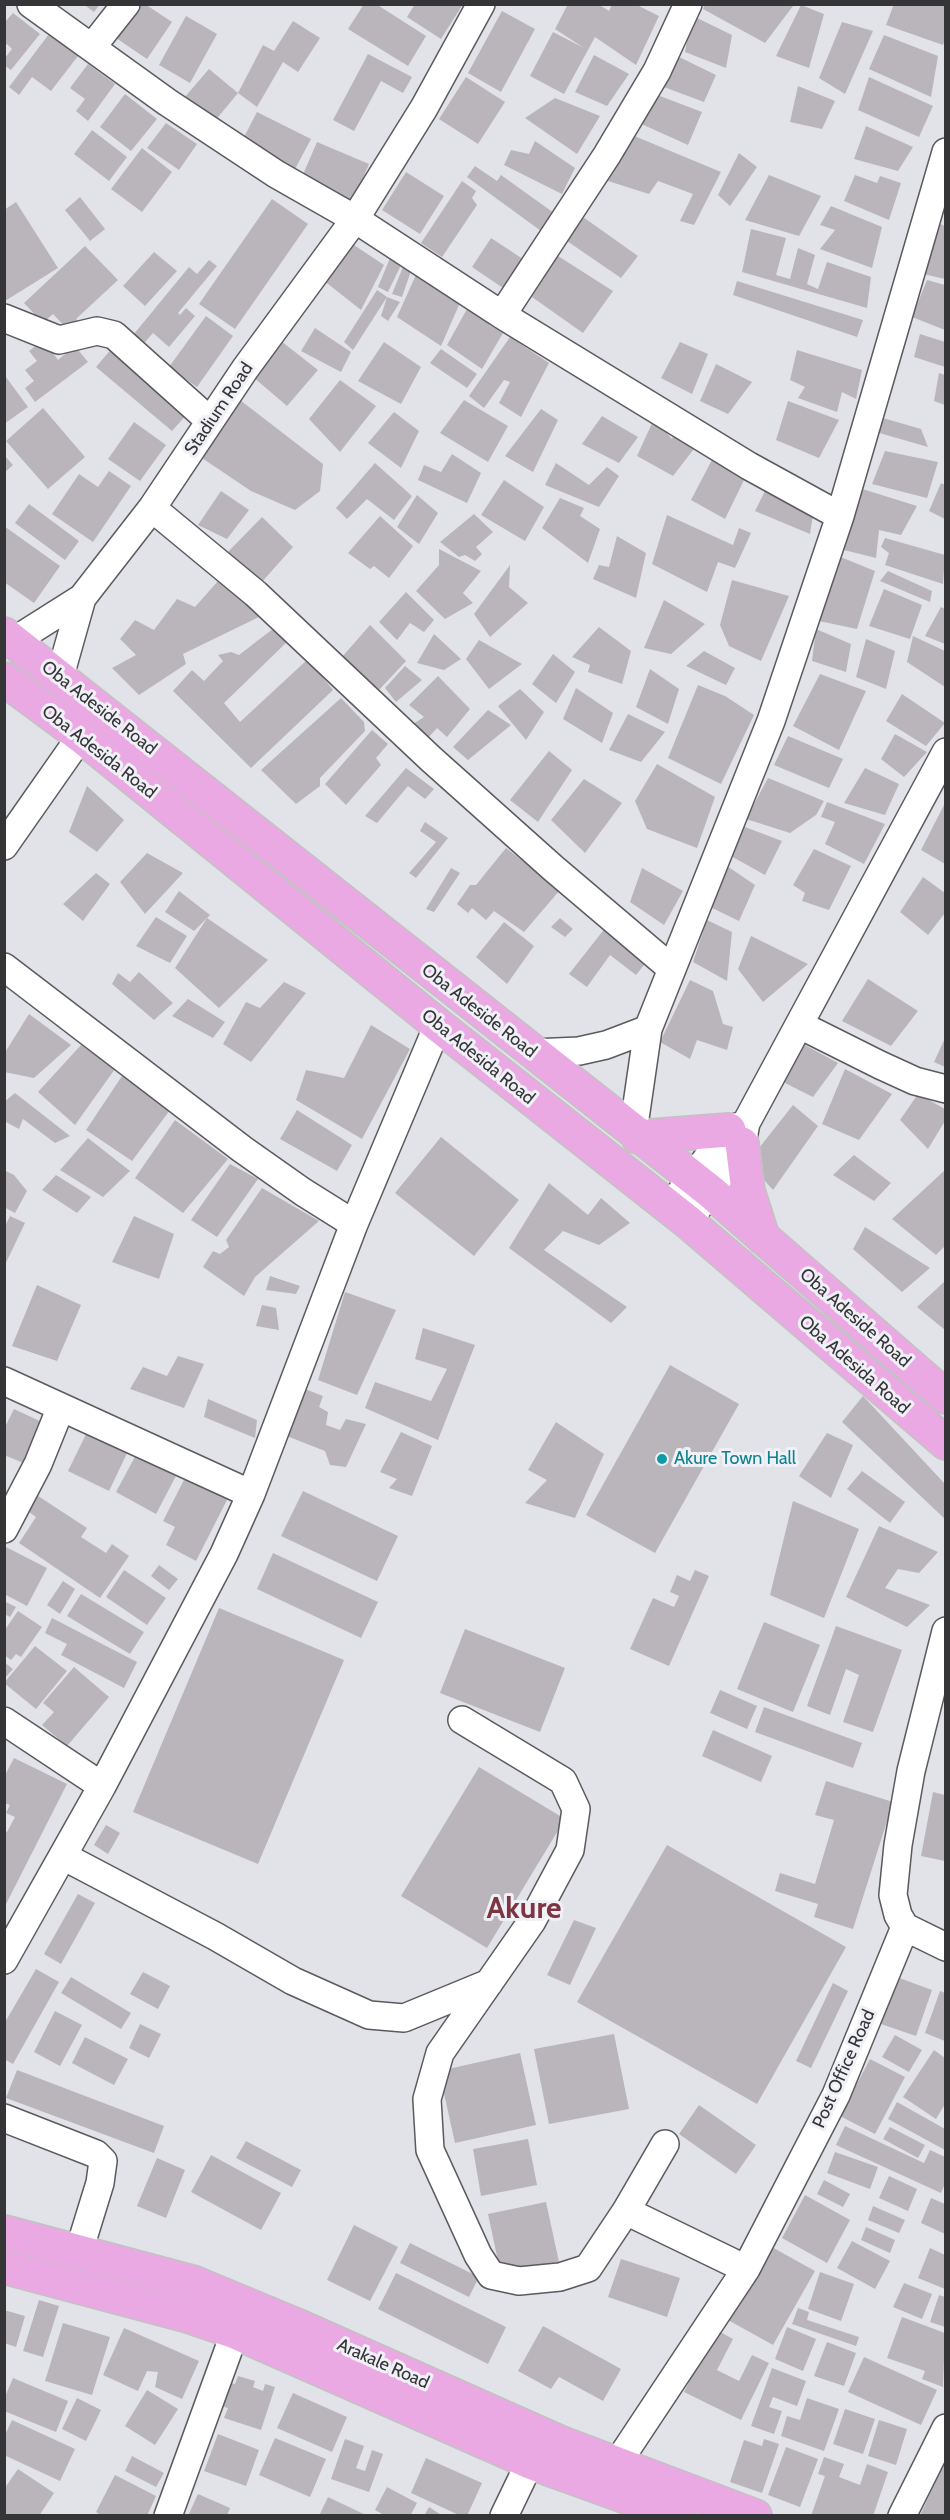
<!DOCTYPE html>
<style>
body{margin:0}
#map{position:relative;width:950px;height:2520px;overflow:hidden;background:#e2e3e9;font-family:Cabin,sans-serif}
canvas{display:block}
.frame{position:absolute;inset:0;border:6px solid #353538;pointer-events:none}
</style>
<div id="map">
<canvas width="950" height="2520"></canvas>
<div class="frame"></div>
</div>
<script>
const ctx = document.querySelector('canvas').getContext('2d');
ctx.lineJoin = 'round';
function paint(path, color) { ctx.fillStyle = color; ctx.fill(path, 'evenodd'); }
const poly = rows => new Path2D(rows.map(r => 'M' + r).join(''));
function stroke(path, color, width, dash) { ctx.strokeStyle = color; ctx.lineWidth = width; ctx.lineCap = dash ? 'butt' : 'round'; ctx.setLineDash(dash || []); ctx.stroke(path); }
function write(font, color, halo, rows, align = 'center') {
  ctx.font = font + ' Cabin,sans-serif'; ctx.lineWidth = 6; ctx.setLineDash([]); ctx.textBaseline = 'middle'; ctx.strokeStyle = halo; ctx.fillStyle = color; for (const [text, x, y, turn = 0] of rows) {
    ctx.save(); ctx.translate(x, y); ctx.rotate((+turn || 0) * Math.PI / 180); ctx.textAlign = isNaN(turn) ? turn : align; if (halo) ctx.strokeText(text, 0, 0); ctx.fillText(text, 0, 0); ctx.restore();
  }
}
paint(poly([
 [83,4,100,4,94,12],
 [139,4,145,4,172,22,147,59,116,38],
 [364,4,376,4,426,36,408,66,348,29],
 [415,4,463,4,441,39,407,17],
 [568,4,598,4,609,11,612,4,635,4,659,16,636,65,595,37,564,94,530,76,553,32,584,48,555,29],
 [894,4,945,4,945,39,943,45,886,25],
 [705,5,789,5,793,6,765,43,703,9],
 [801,5,824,14,809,68,776,56],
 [502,11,535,29,501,92,468,73],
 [13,13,40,34,11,70,4,65,4,59,12,49,7,44,4,47,4,23],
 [691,15,732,35,726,68,685,52],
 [186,16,217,34,190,83,159,65],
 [293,21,320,38,298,72,283,62,257,107,238,93,214,122,184,98,209,69,238,93,263,45,274,51],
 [842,22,873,31,845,94,819,78],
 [49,34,78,56,51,91,32,77,19,95,9,87],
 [884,35,938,56,931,97,869,69],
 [671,53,716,75,704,102,661,86],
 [368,54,412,77,403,93,381,81,354,131,333,120],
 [594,55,629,74,607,106,575,92],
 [88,64,115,84,88,121,76,111,85,99,70,88],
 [466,77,505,102,478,144,439,119],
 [869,77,933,106,919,137,858,110],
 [798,86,835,101,822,129,790,122],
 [652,93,702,112,688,145,637,122],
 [125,94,157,119,131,151,100,127],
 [555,98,600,116,577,154,525,118],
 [257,112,311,139,294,171,241,143],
 [166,123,197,144,179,170,147,148],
 [866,126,913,147,898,171,854,159],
 [92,130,127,157,109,181,74,154],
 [632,135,721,172,694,225,680,221,693,194,658,181,649,194,608,181],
 [535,141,575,168,562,194,504,165,511,150,529,154],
 [317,142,369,164,353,201,301,179],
 [142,148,172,172,142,212,111,189],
 [739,153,757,167,730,206,718,195],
 [475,166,497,181,501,175,554,213,541,231,467,177],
 [406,172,444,196,420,234,382,210],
 [769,175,821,196,799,236,745,220],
 [855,175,877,183,880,176,901,183,889,220,844,201],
 [462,181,476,191,472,198,477,205,442,257,421,243],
 [80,197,105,229,90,241,65,210],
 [272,199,308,224,235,329,199,304],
 [16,202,58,268,5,301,4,210],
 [831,206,882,227,872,268,820,249,835,230,820,225],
 [583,217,638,256,621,278,567,241],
 [938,223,945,226,945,279,923,274],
 [751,229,786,238,776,275,790,279,798,248,815,255,807,284,818,289,827,262,871,277,867,308,742,272],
 [491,238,526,261,506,290,472,267],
 [348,241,384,265,361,310,323,280],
 [85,246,118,280,76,319,81,324,71,333,53,314,43,323,24,303],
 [154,252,177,271,145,306,123,286],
 [558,256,613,291,583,333,532,297],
 [390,258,402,263,388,292,378,287],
 [209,260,217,266,178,313,180,315,186,308,195,316,169,347,153,333,139,349,129,340,189,267,197,274],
 [405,262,413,265,402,297,392,294],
 [419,268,463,296,441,346,397,317],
 [927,280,945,285,945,330,912,317],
 [737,281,863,320,857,337,733,295],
 [377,290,387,297,353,350,344,342],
 [387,297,400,302,388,321,381,316],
 [467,309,481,319,484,313,492,319,489,325,503,333,482,369,447,345],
 [206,316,233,336,197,387,169,367],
 [315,328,351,352,341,372,301,351],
 [920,334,945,342,945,367,914,357],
 [510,337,549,363,521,417,499,403,510,382,504,380,484,408,469,396],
 [43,340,58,360,75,346,88,362,35,402,25,388,34,381,25,370,37,361,29,351],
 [281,341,318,370,287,406,253,377],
 [384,342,421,367,401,404,358,381],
 [680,342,708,354,692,394,661,378],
 [113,347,189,412,172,431,96,367],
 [441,349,477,374,467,388,430,363],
 [797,350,862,370,856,399,842,392,837,412,798,398,805,387,790,380],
 [716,364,752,382,728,414,700,401],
 [939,373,945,375,945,405,934,401],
 [6,377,28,407,4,424,4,378],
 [340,380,376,406,340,452,309,419],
 [240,400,323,464,320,491,295,510,251,491,199,456],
 [464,400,508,426,488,462,440,433],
 [788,401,839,420,819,458,776,440],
 [43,408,85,457,48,489,6,441],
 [541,409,558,420,533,472,505,456],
 [394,412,419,431,401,468,368,443],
 [602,416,638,437,619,463,582,444],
 [883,418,921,429,928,447,876,432],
 [654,419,672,439,676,432,700,441,673,476,637,456],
 [134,422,166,445,140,481,108,459],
 [885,451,938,462,927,498,872,484],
 [452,454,481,473,467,503,418,480,424,465,441,472],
 [4,455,13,465,4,473],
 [714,456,746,476,725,519,691,500],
 [375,463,412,496,394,520,367,499,347,519,336,508],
 [556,463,589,485,607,467,619,476,599,507,545,485],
 [109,471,131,486,93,542,52,514,79,474,98,487],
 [504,480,544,507,525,541,481,515],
 [941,483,945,485,945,519,929,511],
 [768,485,814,509,810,534,755,511],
 [856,487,917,506,901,535,879,530,876,558,840,549],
 [221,491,249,510,227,539,198,525],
 [417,495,438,513,419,544,397,527],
 [560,498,584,508,580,516,600,529,588,563,542,528],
 [29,504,79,541,65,560,15,523],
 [474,514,493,532,476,547,482,554,475,561,465,555,459,557,440,542],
 [667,515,733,545,739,528,751,533,735,568,718,562,707,592,652,564],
 [380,516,413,546,389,578,374,566,370,569,348,553],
 [262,517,293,547,261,583,227,553],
 [4,526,60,566,34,603,4,582],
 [617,536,646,553,636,598,593,579,599,565,609,567],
 [885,538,945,555,943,584,885,565,889,553,881,547],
 [439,549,481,571,463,593,473,603,445,619,416,591,439,565],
 [838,556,875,571,857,629,814,620],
 [510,565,509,587,528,603,490,637,474,614],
 [888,571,932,591,930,602,880,581],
 [732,580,789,596,761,661,729,646,720,625],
 [218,581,261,616,183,654,186,664,139,695,112,668,136,655,120,639,135,620,154,630,177,599,195,607],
 [884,589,922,605,910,639,869,626],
 [406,592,434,620,424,632,410,623,397,640,379,622],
 [664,600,705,624,671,654,644,648],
 [941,607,945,609,945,644,925,636],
 [370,625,406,661,379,690,342,657],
 [599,627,631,651,622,684,588,672,590,665,572,657],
 [274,628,288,641,224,703,240,722,308,659,333,690,251,768,173,691,192,670,204,681,223,661,218,655,231,652,239,655],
 [816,629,851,644,846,672,812,661],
 [434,634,461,659,444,670,417,663],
 [913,636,945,651,945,687,907,662],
 [866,639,895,651,886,689,856,677],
 [479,640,522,664,489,689,466,659],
 [704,651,735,668,726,685,686,666],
 [553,654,575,672,556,703,532,684],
 [405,666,422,680,396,702,385,688],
 [650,669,679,689,668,724,636,707],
 [820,674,866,691,839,750,793,726],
 [438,676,470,709,447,737,437,728,428,738,413,724,424,717,409,705],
 [698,685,725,696,754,715,721,784,668,758],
 [576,688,613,713,602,743,563,719],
 [520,689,544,712,526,740,498,706],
 [902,694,945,723,926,746,886,721],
 [341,698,364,722,365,731,320,778,320,786,296,804,261,770],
 [488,710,511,725,468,760,453,747],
 [628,714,665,732,641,762,609,750],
 [372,730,388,744,376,758,381,765,346,805,325,784],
 [895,734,927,752,904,777,881,759],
 [788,736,843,759,829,788,774,765],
 [549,751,572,770,538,822,510,800],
 [657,764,715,797,697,848,647,829,635,801],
 [406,768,434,789,425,799,408,786,377,823,365,816],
 [865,768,899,784,885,815,844,803],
 [768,778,824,801,816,815,790,833,746,819],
 [584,779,622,803,585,853,551,820],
 [87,786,124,820,97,852,69,832],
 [827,802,885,824,864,864,825,844,835,822,821,817],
 [945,803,945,864,921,850],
 [425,822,448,838,416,878,409,873,436,842,420,831],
 [737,824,782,841,765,875,729,855],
 [506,848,560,890,524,932,494,911,486,920,472,908,468,913,457,904,470,885,476,885],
 [814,849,851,866,829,910,802,901,805,893,793,885],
 [147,853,183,873,145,914,120,882],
 [724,864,755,885,739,921,708,906],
 [451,868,460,873,434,912,426,909],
 [642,868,683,891,664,925,630,902],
 [96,873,110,884,83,921,63,904],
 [923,877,945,893,945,913,928,935,900,912],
 [179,891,210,915,207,918,268,960,219,1008,175,968,207,918,194,931,165,912],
 [156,917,187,936,170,963,136,946],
 [560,918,573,929,565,937,551,927],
 [707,920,732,932,727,981,693,962],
 [504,922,534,946,507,984,476,957],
 [606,927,649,959,636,975,610,955,587,987,569,974],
 [751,936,808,964,763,1002,738,969],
 [139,972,173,1003,154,1020,112,984,118,973,130,982],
 [868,979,918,1011,891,1046,842,1021],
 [690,980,713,991,723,1024,733,1027,727,1050,697,1040,690,1059,660,1042],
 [284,982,306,993,251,1062,223,1044,246,1002,260,1008],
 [188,999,225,1022,213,1038,172,1016],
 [29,1014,71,1045,34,1078,4,1072,4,1054],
 [371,1025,410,1049,362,1139,296,1100,306,1070,344,1078],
 [945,1038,945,1067,934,1062],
 [803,1044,838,1063,813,1097,783,1082],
 [81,1045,115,1069,75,1125,38,1092],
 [845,1069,892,1094,859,1140,822,1124],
 [126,1070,173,1106,132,1161,86,1130],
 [15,1093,70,1136,55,1143,23,1119,19,1129,4,1121,4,1102],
 [918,1094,945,1109,945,1121,928,1149,900,1120],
 [793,1105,818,1126,773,1190,748,1162],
 [297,1110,352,1145,337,1171,280,1139],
 [175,1120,228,1159,183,1213,135,1178],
 [441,1137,519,1200,474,1256,395,1193],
 [88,1138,130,1171,103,1197,60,1170],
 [854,1155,891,1183,874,1201,833,1175],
 [230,1164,258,1179,217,1237,191,1220],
 [4,1170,14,1175,27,1191,15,1213,4,1207],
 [945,1170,945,1246,936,1255,892,1219],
 [56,1175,91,1197,77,1213,42,1190],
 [549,1183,588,1215,601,1198,630,1223,599,1245,563,1231,544,1250,627,1307,611,1323,509,1248],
 [262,1188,319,1221,255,1277,244,1296,203,1267,213,1251,220,1254,229,1247,226,1240],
 [10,1216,25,1223,4,1267,4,1228],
 [134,1216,174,1234,159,1279,112,1262],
 [865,1227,930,1268,902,1292,853,1249],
 [270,1276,300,1286,296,1294,266,1290],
 [945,1281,945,1330,917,1307],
 [37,1285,81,1305,57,1361,12,1346],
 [345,1292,396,1310,357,1395,318,1380],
 [262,1305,276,1308,279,1330,256,1326],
 [423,1328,475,1345,438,1440,365,1408,375,1382,431,1401,447,1369,415,1359],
 [178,1356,204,1364,184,1408,130,1389,143,1367,167,1376],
 [670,1365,739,1404,655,1553,586,1515],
 [300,1387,323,1396,319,1407,328,1412,326,1425,340,1430,346,1419,366,1424,346,1467,330,1465,325,1451,279,1433],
 [863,1396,945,1484,945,1519,842,1422],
 [208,1399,257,1420,255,1438,204,1417],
 [14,1409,44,1423,26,1464,4,1455,4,1429],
 [556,1422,604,1454,575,1518,525,1503,547,1480,528,1470],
 [88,1430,129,1449,109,1491,68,1471],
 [401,1432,432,1446,412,1496,389,1488,397,1479,380,1472],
 [827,1433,853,1445,831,1498,799,1476],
 [137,1453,177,1474,156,1514,116,1492],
 [862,1471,905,1502,890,1523,847,1489],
 [187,1474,229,1496,196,1561,166,1545,175,1527,163,1521],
 [303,1491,398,1536,377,1581,281,1536],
 [35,1494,87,1528,81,1537,106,1553,112,1544,129,1556,100,1598,19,1543,36,1517,25,1509],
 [793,1501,859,1529,824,1618,770,1595],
 [879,1526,938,1552,919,1573,898,1569,885,1588,930,1605,907,1627,846,1597],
 [4,1546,47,1568,27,1606,4,1594],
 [273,1553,378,1602,361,1638,257,1589],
 [159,1565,178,1579,169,1590,151,1576],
 [124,1570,166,1598,147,1625,106,1597],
 [695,1570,709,1576,669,1666,630,1649,653,1598,674,1607,679,1596,670,1592,677,1575,690,1581],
 [63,1581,75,1589,60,1614,47,1605],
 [81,1594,144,1632,130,1654,67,1616],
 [4,1601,16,1607,10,1617,6,1615,4,1618],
 [219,1608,344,1660,258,1864,133,1812],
 [18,1611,42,1627,21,1657,16,1654,11,1660,4,1655,4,1631],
 [52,1618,137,1662,124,1688,61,1655,67,1644,45,1633],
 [764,1622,820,1645,793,1712,737,1689],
 [836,1626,902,1650,873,1732,843,1722,859,1675,846,1669,830,1715,807,1706],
 [465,1629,565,1668,540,1732,440,1693],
 [35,1646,67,1671,36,1709,4,1683],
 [4,1662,13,1669,4,1679],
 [74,1667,109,1697,67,1746,42,1725,54,1712,43,1703],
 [720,1690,757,1706,747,1729,710,1713],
 [764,1707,862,1743,853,1768,755,1732],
 [713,1730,772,1756,761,1782,702,1756],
 [14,1758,67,1784,4,1908,4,1831,7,1832,15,1817,6,1813,10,1805,4,1803,4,1777],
 [479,1767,565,1819,487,1948,401,1896],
 [826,1781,893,1802,853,1929,814,1917,818,1904,775,1891,780,1873,815,1884,834,1820,815,1815],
 [933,1792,945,1795,945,1861,921,1856],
 [106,1825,120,1833,108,1854,94,1845],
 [667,1845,846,1947,757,2104,577,2002],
 [78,1894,95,1903,61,1964,44,1954],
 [574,1920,596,1928,570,1985,547,1975],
 [36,1969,59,1982,13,2064,4,2059,4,2024],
 [143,1972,170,1986,158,2009,130,1994],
 [894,1976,932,1990,916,2036,878,2023],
 [71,1977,131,2013,121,2029,61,1993],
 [833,1983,848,1991,811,2068,796,2061],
 [940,1991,945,1993,945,2041,925,2033],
 [55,2011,82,2025,60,2066,34,2052],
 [140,2024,161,2034,149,2058,129,2048],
 [614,2034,629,2109,549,2124,534,2049],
 [895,2035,922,2050,909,2072,882,2057],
 [85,2037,128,2059,114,2085,72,2063],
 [934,2050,945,2058,945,2104,936,2119,903,2097],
 [520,2053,536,2125,455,2143,439,2071],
 [870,2059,905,2077,875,2134,840,2116],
 [17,2070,164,2126,154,2153,6,2098],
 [897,2102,945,2129,945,2150,888,2119],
 [699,2105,756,2145,736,2174,679,2134],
 [845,2126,924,2163,930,2150,945,2157,945,2183,941,2193,836,2145],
 [890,2127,925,2145,918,2158,883,2139],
 [528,2139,537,2185,481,2196,473,2149],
 [246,2141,301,2170,292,2187,236,2158],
 [835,2152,878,2167,870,2189,827,2173],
 [211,2155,281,2193,261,2230,191,2192],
 [157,2158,185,2170,166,2218,137,2206],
 [889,2176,917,2189,908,2211,879,2198],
 [824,2180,850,2194,843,2207,817,2194],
 [805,2195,850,2220,827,2263,782,2238],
 [931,2198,945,2204,945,2234,921,2223],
 [546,2202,559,2262,501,2275,488,2214],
 [873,2206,905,2220,899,2233,868,2220],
 [354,2225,398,2247,370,2301,327,2280],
 [866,2227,895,2240,890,2253,861,2240],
 [852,2241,890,2261,875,2289,837,2268],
 [410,2243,479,2277,469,2297,400,2263],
 [770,2246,815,2271,773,2345,728,2320],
 [930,2248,945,2255,945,2289,918,2278],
 [621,2259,680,2278,667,2317,608,2297],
 [820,2272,854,2284,841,2321,808,2309],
 [396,2273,506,2327,488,2364,378,2309],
 [904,2283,932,2294,922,2319,893,2307],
 [939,2295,945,2297,945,2327,930,2322],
 [39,2300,59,2306,43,2357,23,2351],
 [798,2308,809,2312,807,2320,859,2337,856,2346,792,2324],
 [4,2310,25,2316,16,2347,4,2343],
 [902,2317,945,2333,943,2387,922,2379,925,2371,887,2358],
 [63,2323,110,2337,92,2395,45,2381],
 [543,2326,621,2369,603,2401,559,2377,551,2389,518,2371],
 [787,2327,816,2339,803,2371,775,2359],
 [124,2328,199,2361,182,2399,155,2387,158,2372,147,2371,138,2391,103,2375],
 [715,2329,733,2339,717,2370,739,2381,752,2355,769,2363,741,2420,684,2392],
 [827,2342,856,2353,844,2386,814,2376],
 [864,2357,937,2390,921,2425,848,2392],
 [772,2368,806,2381,797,2406,773,2397,769,2407,782,2411,774,2434,751,2426],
 [238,2376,255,2381,253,2387,263,2391,265,2384,275,2387,261,2430,224,2418,228,2408,221,2406,229,2383,235,2384],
 [13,2378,68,2401,56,2432,4,2411,4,2399],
 [147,2390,178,2409,155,2445,125,2426],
 [293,2393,347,2417,332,2452,277,2428],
 [77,2398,101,2410,86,2441,62,2429],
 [807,2398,839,2409,824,2451,781,2436,787,2416,800,2420],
 [845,2409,875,2419,863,2454,833,2444],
 [12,2420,75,2449,60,2481,4,2455,4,2437],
 [879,2420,907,2429,896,2465,868,2456],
 [218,2434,259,2450,246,2486,204,2471],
 [275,2438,326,2459,310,2497,259,2475],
 [345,2439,364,2446,356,2468,365,2471,372,2450,383,2454,369,2492,331,2479],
 [764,2439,779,2444,762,2493,730,2482,744,2440,762,2446],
 [786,2447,818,2459,800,2507,768,2495],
 [132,2456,164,2473,156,2487,125,2471],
 [824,2457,844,2464,839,2477,860,2485,867,2464,888,2472,873,2516,811,2516,825,2476,818,2474],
 [426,2458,482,2483,467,2516,461,2516,411,2493],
 [945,2460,945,2516,920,2516],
 [18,2469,54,2493,39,2516,4,2516,4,2489],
 [115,2475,156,2496,147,2516,102,2516,96,2512],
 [387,2487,417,2503,410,2516,386,2516,375,2510],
 [198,2494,230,2508,227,2516,188,2516],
 [328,2497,368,2516,319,2516],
 [429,2507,443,2516,424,2516]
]), '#b9b5bb');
const minor = poly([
 [31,4,167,102,276,174,355,219,502,315,749,466,840,516],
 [92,47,126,4],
 [502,315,607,155,657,71,688,4],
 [4,318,59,340,97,331,114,335,210,421],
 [152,508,256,594,431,759,553,868,672,969],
 [14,641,82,598,152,508,245,369,355,219,424,108,481,4],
 [60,676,82,598],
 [4,846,81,736],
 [4,967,242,1149,303,1192,354,1224],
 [800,1025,880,1065,915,1081,946,1089],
 [533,1053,579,1051,606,1045,648,1029],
 [633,1132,648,1029,771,721,840,516,946,152],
 [668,1209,729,1130,743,1125],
 [688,1222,742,1144,746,1123,946,752],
 [4,1381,251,1494],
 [4,1529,38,1464,61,1407],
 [462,1720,563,1781,576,1809,570,1850,532,1921,440,2053,427,2099,430,2150,478,2255,491,2275,519,2281,560,2277,588,2268,626,2211,665,2144],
 [4,1721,102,1786],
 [63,1856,215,1936,293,1981,369,2015,404,2018,489,1983],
 [905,1927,946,1947],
 [4,1960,102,1786,224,1554,251,1494,354,1224,438,1025],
 [4,2118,96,2154,103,2161,100,2183,79,2251],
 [626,2211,746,2269],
 [616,2465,746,2269,836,2095,905,1927,898,1915,893,1895,898,1845,911,1771,946,1631],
 [168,2516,235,2332],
 [504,2516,530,2462],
 [902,2516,946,2428]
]);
const major = poly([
 [4,634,711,1192,946,1397],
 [4,679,81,736,438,1025,688,1222,946,1443],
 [638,1137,729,1130],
 [742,1144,748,1191,763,1238],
 [4,2232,195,2283,296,2325,559,2442,755,2516],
 [4,2267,185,2315,235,2332,530,2462,679,2516]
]);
stroke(minor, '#5a5a60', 30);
stroke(major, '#c2c2c3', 36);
stroke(minor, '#fff', 27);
stroke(major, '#eba9e3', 33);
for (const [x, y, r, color] of [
 [662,1459,6,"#0f9aa8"]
]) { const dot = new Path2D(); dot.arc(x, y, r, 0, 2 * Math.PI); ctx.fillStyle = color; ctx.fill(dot); stroke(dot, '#f0f0f7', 2); }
write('18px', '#353538', '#f0f0f7', [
 ["Stadium Road",219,409,-56],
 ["Oba Adeside Road",99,708,38],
 ["Oba Adesida Road",99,752,38],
 ["Oba Adeside Road",479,1011,38],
 ["Oba Adesida Road",478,1057,39],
 ["Oba Adeside Road",855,1318,41],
 ["Oba Adesida Road",854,1365,41],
 ["Post Office Road",844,2069,-66],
 ["Arakale Road",383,2364,24]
]);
write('18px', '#0d838f', '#f0f0f7', [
 ["Akure Town Hall",674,1459]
], 'left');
write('bold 30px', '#7d3641', '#f0f0f7', [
 ["Akure",524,1909]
]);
</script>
